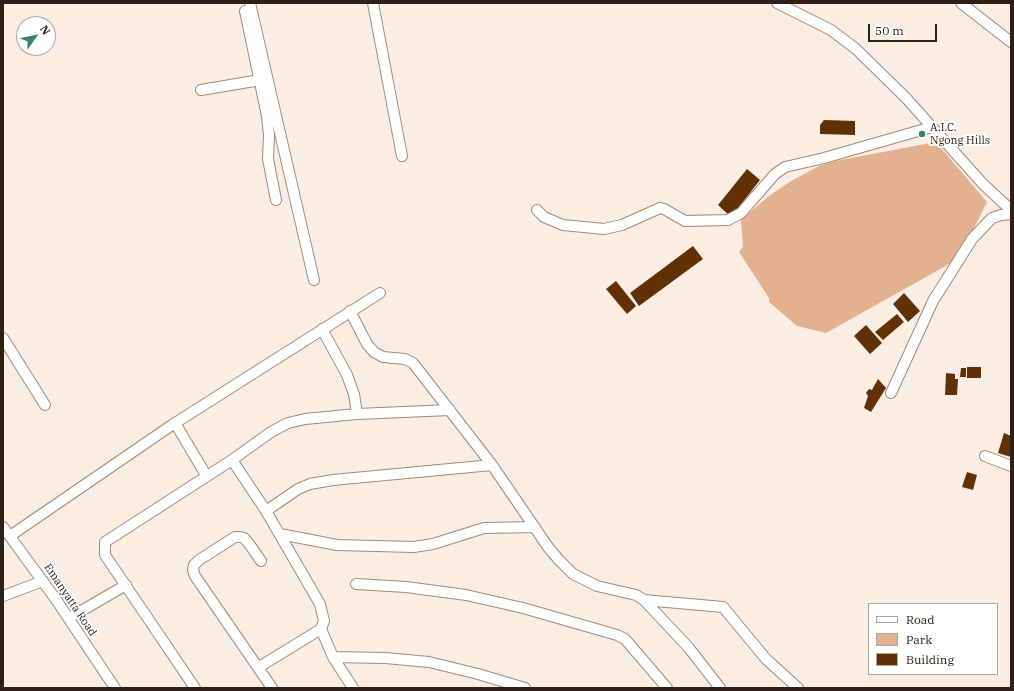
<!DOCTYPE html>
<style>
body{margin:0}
#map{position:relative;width:1014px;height:691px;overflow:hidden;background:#faede4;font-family:"IBM Plex Serif",serif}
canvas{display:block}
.frame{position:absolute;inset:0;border:4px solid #2c2018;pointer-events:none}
.legend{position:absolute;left:868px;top:603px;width:130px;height:72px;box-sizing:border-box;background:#fff;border:1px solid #aba6a3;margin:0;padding:5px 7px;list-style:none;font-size:12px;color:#2c2018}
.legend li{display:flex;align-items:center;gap:8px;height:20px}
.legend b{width:20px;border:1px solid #aba6a3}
.north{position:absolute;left:16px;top:16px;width:40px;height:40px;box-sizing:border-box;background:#fff;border:1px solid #aba6a3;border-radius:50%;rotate:57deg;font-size:11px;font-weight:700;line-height:16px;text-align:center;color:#2c2018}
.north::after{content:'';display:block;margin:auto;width:14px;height:18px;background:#3c7f70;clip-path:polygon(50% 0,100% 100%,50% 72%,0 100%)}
.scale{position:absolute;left:868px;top:24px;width:69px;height:18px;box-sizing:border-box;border:2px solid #2c2018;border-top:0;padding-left:5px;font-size:12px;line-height:14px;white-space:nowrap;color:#2c2018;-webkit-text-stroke:3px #fff;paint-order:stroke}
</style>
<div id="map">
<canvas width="1014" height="691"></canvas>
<div class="frame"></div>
<ul class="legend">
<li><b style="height:5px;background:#fff"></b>Road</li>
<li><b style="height:11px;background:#e3b190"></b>Park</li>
<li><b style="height:11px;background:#613005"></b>Building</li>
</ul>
<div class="north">N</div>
<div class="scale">50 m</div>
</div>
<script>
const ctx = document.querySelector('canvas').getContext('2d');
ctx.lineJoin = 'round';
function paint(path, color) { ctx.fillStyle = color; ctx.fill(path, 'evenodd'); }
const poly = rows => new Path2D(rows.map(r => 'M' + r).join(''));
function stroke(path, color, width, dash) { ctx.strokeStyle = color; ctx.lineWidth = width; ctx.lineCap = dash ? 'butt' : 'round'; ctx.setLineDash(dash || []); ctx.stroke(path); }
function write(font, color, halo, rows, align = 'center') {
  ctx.font = font + ' "IBM Plex Serif",serif'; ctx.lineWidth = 4; ctx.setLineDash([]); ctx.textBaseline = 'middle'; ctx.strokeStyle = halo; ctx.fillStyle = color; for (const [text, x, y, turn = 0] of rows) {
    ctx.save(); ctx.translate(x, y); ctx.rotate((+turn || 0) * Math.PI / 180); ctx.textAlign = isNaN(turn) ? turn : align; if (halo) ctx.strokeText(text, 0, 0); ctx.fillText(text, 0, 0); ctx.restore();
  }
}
paint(poly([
 [936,142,987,202,968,240,951,263,826,333,797,326,769,302,769,298,739,252,743,247,741,220,769,196,791,181,819,166,835,161]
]), '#e3b190');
paint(poly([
 [824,120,855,121,855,135,820,134,820,125],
 [747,169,760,180,731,217,718,205],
 [693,246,703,259,639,306,630,293],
 [616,281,636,306,627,314,606,289],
 [904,293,920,311,908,322,893,304],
 [897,314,904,322,883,340,875,332],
 [866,325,882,343,870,354,854,336],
 [967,367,981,367,981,378,967,378],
 [961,368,966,368,966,377,960,377],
 [946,373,955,374,955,379,958,379,957,395,945,395],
 [878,379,886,388,871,412,864,408,868,396,866,393,869,389,872,390],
 [1004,433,1011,436,1011,457,998,453],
 [967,472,977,475,973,490,962,487]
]), '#613005');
const street = poly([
 [250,3,314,280],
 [373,3,402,156],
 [777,3,831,30,856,49,906,98,983,184,1011,210],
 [961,3,1011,42],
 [245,11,267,116,269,135,268,159,276,200],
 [201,90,260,80],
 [537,210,544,217,563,225,604,229,622,225,660,208,664,209,685,221,728,220,741,213,775,174,785,167,824,158,932,127],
 [350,311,367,344,374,352,383,357,405,359,413,363,492,465,548,547,559,560,573,574,597,586,636,595,644,600,689,648,720,688],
 [322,329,347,375,354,394,357,414],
 [3,338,45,405],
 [891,393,933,301,972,239,992,218,1001,215,1011,214],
 [175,423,206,475],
 [985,456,1011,466],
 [232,460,266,511,320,604,324,621,321,629,333,657,353,688],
 [266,511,298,489,310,484,333,480,492,465],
 [3,527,57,601,115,688],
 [280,534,337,545,414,547,433,544,484,528,535,527],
 [10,536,172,425,380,293],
 [261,561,250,545,244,538,240,537,235,537,199,560,194,565,193,570,195,576,272,688],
 [356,584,406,587,466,595,523,608,617,635,625,639,667,688],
 [3,596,43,581],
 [644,600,723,607,766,659,798,688],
 [69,618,126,585],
 [333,657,385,658,429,662,478,674,525,688],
 [259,667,321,629],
 [195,688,105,555,105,542,232,460,271,432,288,423,305,419,357,414,450,410]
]);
stroke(street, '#a68874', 12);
stroke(street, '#fff', 10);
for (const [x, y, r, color] of [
 [922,134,4,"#3c7f70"]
]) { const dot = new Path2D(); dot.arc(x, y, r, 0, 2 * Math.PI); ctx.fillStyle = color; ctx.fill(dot); stroke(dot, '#fff', 1.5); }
write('11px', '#2c2018', '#fff', [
 ["A.I.C.",930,128],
 ["Ngong Hills",930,141]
], 'left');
write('11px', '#2c2018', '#fff', [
 ["Emanyatta Road",70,600,56]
]);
</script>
